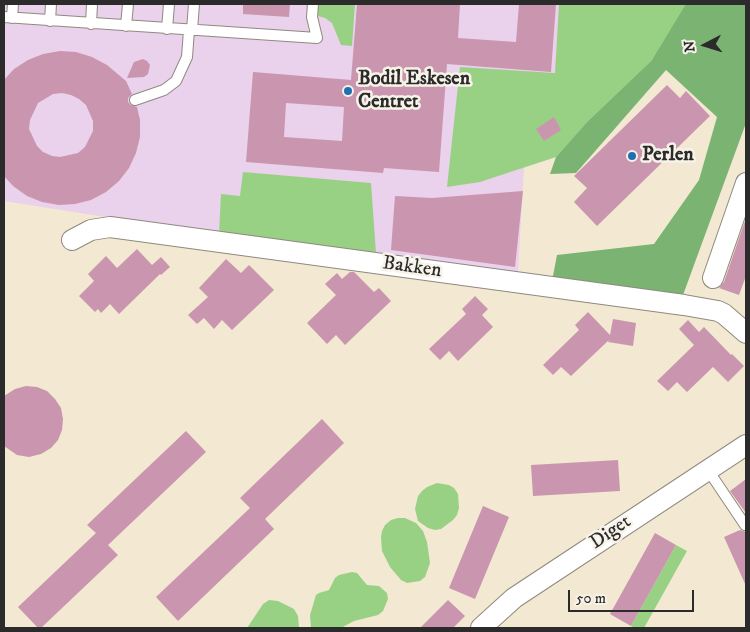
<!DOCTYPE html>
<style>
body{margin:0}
#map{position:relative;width:750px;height:632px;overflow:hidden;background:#f3e8d1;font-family:"IM FELL DW Pica",serif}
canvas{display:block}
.frame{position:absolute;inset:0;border:5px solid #2b2b2b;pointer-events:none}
.north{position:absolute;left:680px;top:20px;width:50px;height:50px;-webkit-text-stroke:4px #f7f3e8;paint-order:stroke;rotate:265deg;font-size:14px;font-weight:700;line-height:20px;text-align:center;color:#2b2b2b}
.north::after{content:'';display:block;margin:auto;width:18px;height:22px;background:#2b2b2b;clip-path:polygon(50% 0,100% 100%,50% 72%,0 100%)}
.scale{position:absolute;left:568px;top:590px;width:126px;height:22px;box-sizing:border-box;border:2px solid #2b2b2b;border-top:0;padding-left:6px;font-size:15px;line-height:18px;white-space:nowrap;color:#2b2b2b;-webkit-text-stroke:4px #f7f3e8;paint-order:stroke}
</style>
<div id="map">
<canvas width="750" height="632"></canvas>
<div class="frame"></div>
<div class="north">N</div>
<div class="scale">50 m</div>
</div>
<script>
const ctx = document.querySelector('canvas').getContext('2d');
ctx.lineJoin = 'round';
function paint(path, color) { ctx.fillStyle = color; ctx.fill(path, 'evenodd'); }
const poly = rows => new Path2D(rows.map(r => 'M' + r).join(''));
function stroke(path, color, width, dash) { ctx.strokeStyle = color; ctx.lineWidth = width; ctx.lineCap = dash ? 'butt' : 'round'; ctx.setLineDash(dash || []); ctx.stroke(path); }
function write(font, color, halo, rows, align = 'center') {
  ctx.font = font + ' "IM FELL DW Pica",serif'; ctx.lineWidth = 5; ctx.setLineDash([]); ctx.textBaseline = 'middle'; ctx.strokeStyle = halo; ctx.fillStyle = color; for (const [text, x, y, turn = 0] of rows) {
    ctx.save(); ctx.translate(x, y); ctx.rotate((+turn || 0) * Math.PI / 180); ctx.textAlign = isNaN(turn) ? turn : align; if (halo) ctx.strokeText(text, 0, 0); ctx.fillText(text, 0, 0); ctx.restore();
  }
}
paint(poly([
 [4,4,686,4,652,60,587,122,556,157,524,167,518,272,397,255,245,239,4,201]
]), '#ead1ec');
paint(poly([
 [318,4,355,4,352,46,341,45,332,23,325,18,318,16],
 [559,4,746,4,652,60,587,122,556,157,480,182,447,187,460,67,555,73],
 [243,172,371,183,376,253,219,234,221,194,240,196],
 [437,483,449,485,454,488,458,494,459,508,457,515,453,520,441,529,435,530,428,528,418,521,415,509,418,496,422,491,427,487],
 [398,518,405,518,416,523,423,531,427,542,430,563,425,577,420,581,407,583,401,580,390,567,382,551,381,537,382,531,385,525,391,520],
 [676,545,687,551,644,628,635,628,631,626],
 [352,572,357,573,367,585,379,586,387,593,388,599,383,611,378,615,354,621,341,628,311,628,310,615,316,595,319,593,329,590,335,578,339,575],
 [269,600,278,601,294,609,298,616,299,628,247,628,263,604]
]), '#99d184');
paint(poly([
 [686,4,746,4,746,123,683,295,552,281,557,255,654,244,699,180,717,117,666,70,576,173,550,174,556,157,587,122,652,60]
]), '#7ab372');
paint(poly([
 [243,4,290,4,289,17,243,14],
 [357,4,460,4,458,38,516,42,519,4,556,4,551,72,447,64,439,172,384,168,383,173,246,162,253,72,351,80],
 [286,103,344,107,342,141,284,137],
 [60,51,76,52,92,57,107,65,126,81,132,94,128,98,128,102,131,105,137,107,140,120,140,137,136,153,129,168,119,181,106,192,91,200,75,204,59,205,42,202,27,196,13,186,4,176,4,80,14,69,28,60,43,54],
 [62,93,71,95,79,99,86,105,93,121,93,131,85,147,78,153,60,157,52,156,43,152,37,146,29,129,30,120,38,103,53,94],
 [143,59,147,61,150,65,148,74,144,77,127,78,134,62],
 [667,85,680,98,686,91,710,116,597,226,574,202,587,188,574,176],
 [554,117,561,130,544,141,536,129],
 [523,191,515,267,391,250,395,196,432,198],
 [746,218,746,276,739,295,719,288,724,282],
 [137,249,152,265,161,257,170,267,161,275,160,274,119,314,110,304,101,313,98,309,95,312,79,296,94,281,88,274,106,256,117,268],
 [226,259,241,273,249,265,274,290,232,330,222,320,214,329,204,318,197,324,188,315,208,297,199,288],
 [350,272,354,272,374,292,379,288,391,301,345,345,336,335,327,344,307,323,336,295,325,284,337,273,342,279],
 [475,296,488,309,482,315,493,327,458,361,449,351,440,360,429,349,466,314,462,309],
 [588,312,610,335,613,319,636,323,633,346,608,342,609,340,571,376,561,367,553,375,543,365,579,330,575,325],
 [688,320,699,332,704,327,731,355,732,354,744,366,728,382,713,367,687,392,677,382,668,391,657,381,694,345,679,329],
 [26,386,37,387,47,391,55,399,61,408,63,419,62,430,58,440,51,448,41,454,29,457,17,455,4,446,4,396,15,389],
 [322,419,344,443,265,519,274,529,178,621,156,597,250,508,240,498],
 [186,431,206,452,108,545,118,555,41,628,38,628,18,607,96,533,87,525],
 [618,460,620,491,533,496,531,465],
 [746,479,746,513,730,491],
 [483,506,509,517,475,599,449,588],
 [740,530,746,532,746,586,724,537],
 [655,533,676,545,631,626,610,614],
 [448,600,465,616,453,628,420,628]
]), '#ca95ae');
const lane = poly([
 [4,17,317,38,312,17,313,4],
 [12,18,13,4],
 [50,21,51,4],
 [91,24,92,4],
 [126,26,128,4],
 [167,29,169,4],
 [192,30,194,4],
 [135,100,164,90,176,81,187,57,189,30],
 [708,470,745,525]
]);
const street = poly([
 [72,240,91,230,110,227,684,305,718,311,724,314,746,333],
 [713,278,746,183],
 [481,628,514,598,746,445]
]);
stroke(lane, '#8f8a7e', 12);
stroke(street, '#8f8a7e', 22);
stroke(lane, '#fff', 10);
stroke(street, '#fff', 20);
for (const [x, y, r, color] of [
 [348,91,5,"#1f6fb2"],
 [632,156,5,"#1f6fb2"]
]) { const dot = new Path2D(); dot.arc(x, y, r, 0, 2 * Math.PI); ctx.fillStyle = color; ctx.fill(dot); stroke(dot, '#f7f3e8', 2); }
write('bold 20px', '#2b2b2b', '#f7f3e8', [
 ["Bodil Eskesen",358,80],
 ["Centret",358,103],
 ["Perlen",642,156]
], 'left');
write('20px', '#2b2b2b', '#f7f3e8', [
 ["Bakken",412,268,8],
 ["Diget",611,533,-34]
]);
</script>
